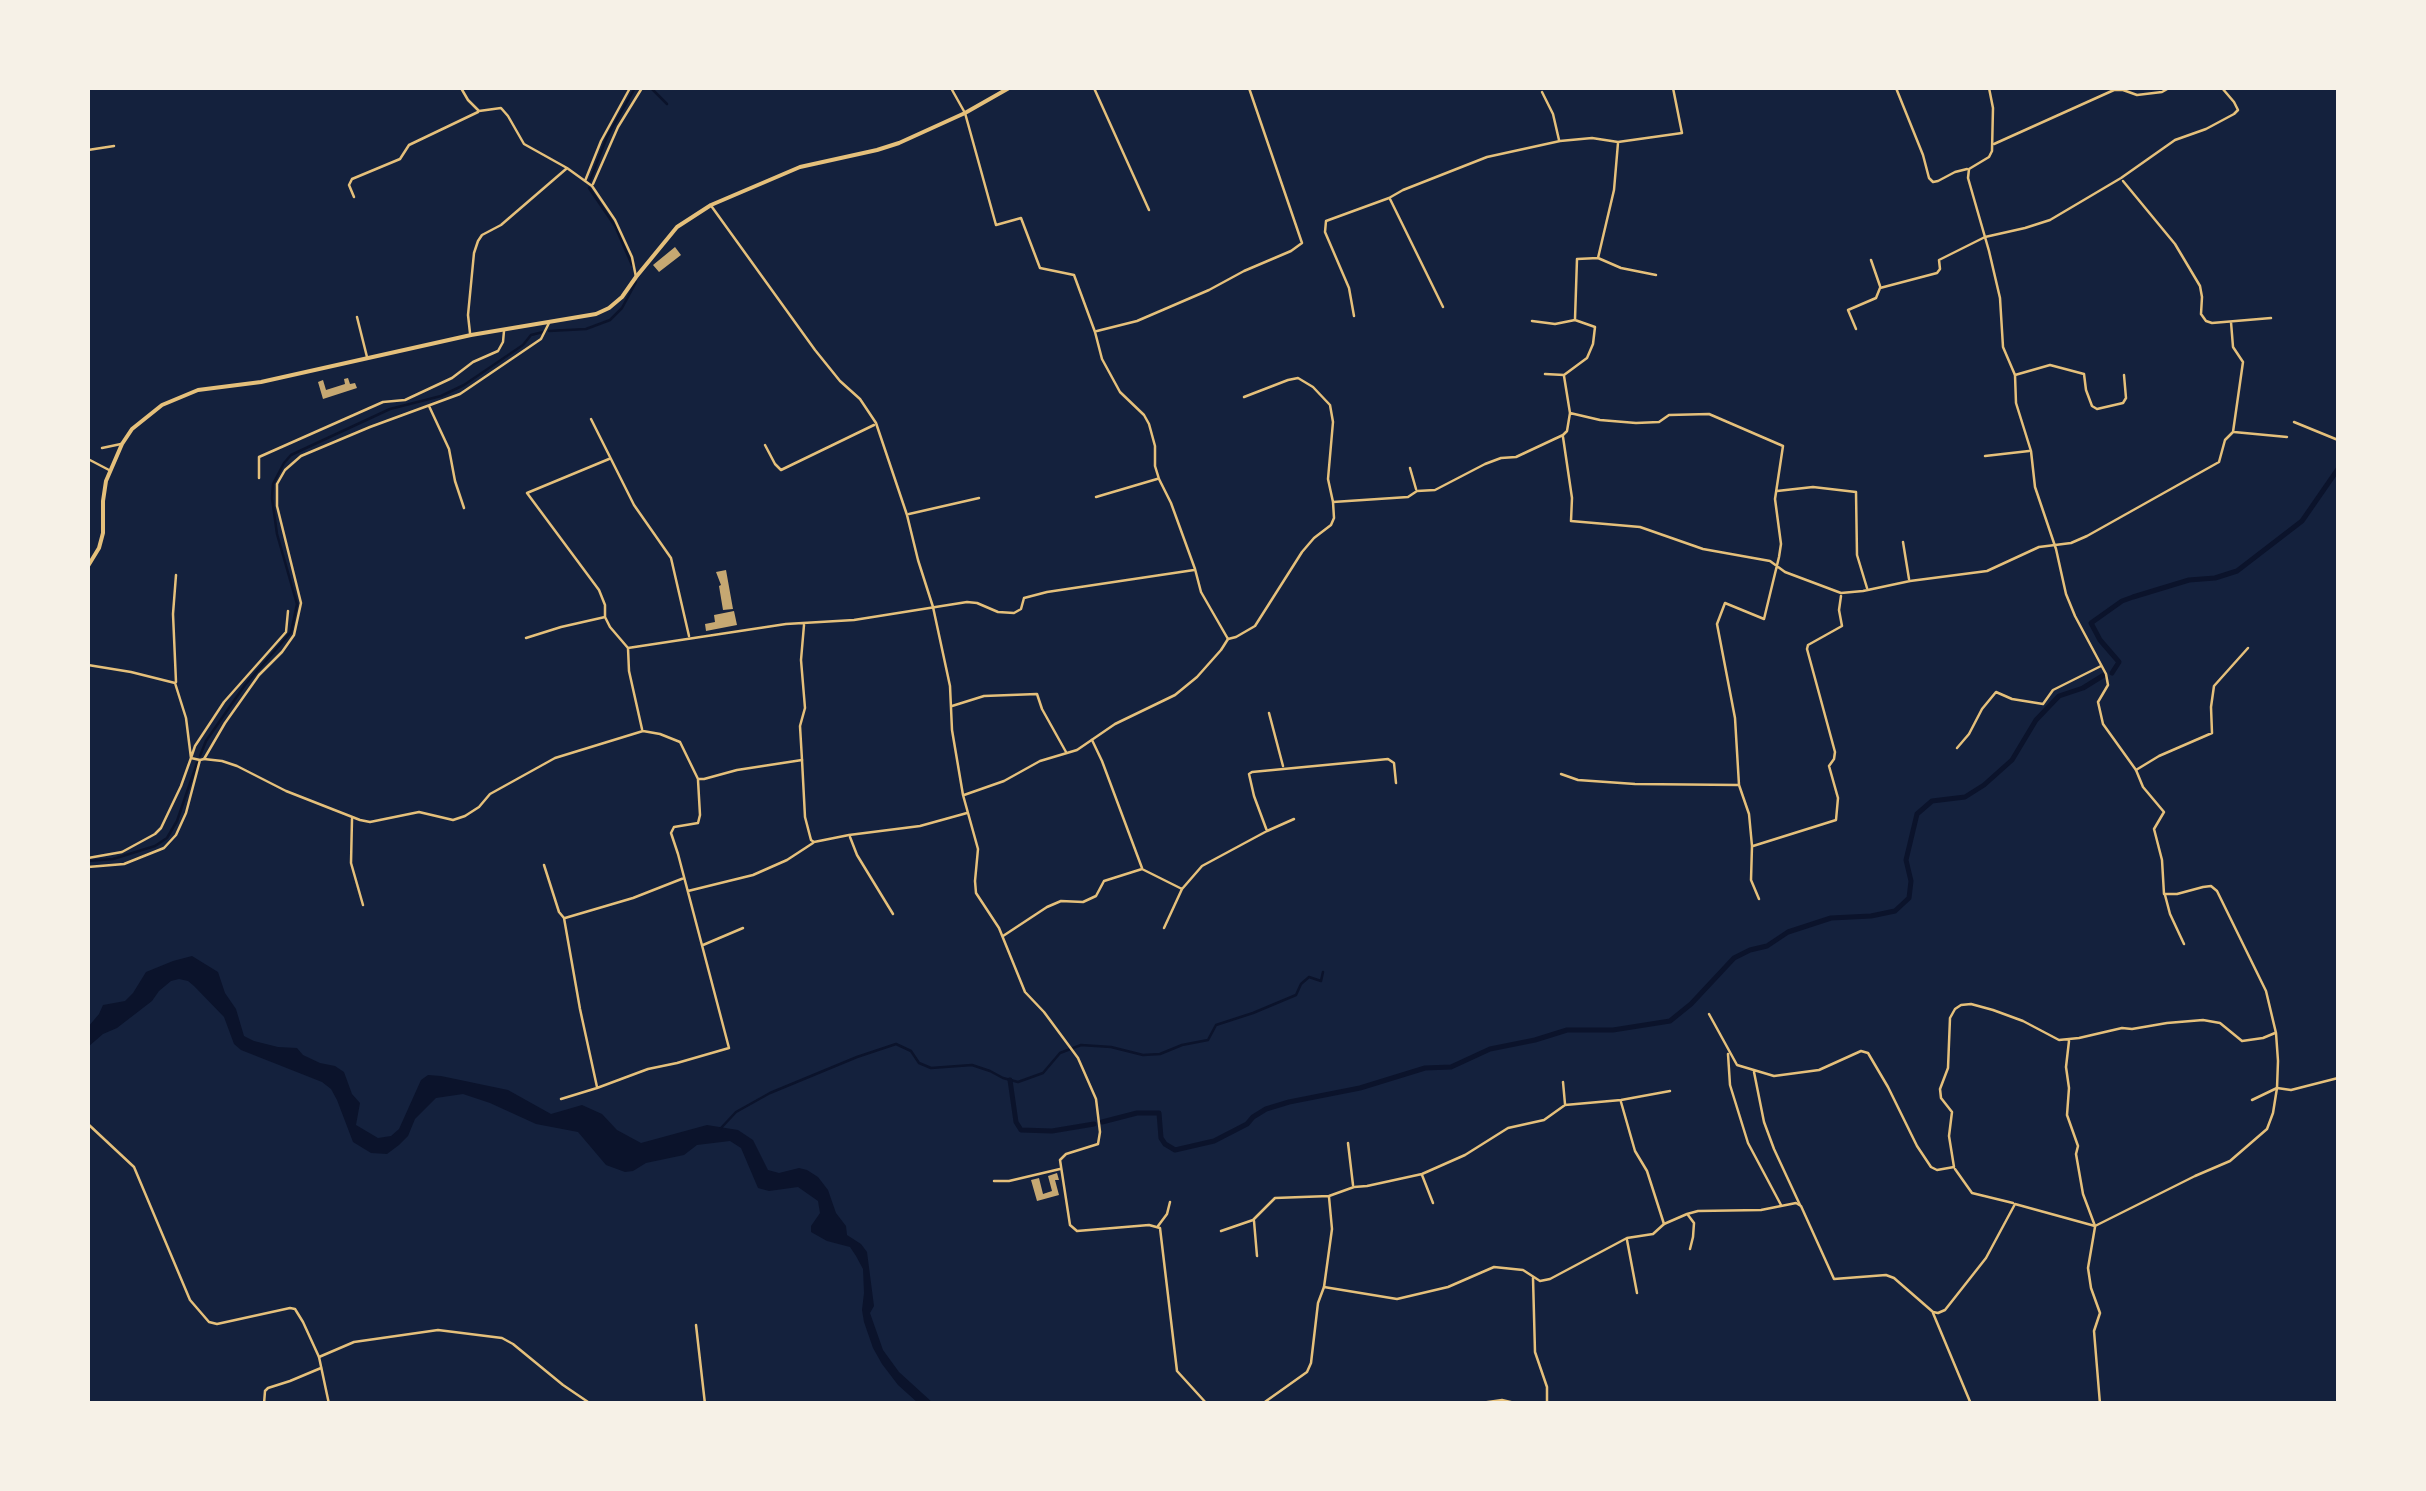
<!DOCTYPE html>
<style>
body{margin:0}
#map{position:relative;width:2426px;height:1491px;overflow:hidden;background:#14213d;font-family:"DM Sans",sans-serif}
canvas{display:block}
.frame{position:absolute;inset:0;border:90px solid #f6f1e7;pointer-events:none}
</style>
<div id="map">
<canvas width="2426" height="1491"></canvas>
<div class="frame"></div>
</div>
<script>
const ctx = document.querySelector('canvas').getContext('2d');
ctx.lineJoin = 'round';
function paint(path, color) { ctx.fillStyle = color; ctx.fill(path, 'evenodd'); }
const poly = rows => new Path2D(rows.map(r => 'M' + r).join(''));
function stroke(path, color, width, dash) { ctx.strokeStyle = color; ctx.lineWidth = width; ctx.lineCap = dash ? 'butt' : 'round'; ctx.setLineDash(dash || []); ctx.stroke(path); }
paint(poly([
 [192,956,218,972,225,993,236,1009,244,1036,254,1041,278,1047,297,1048,303,1055,320,1063,335,1066,344,1072,352,1094,360,1103,356,1125,378,1138,391,1136,399,1129,421,1080,428,1075,441,1076,508,1090,551,1114,582,1105,602,1114,617,1130,641,1143,707,1125,738,1130,753,1140,768,1170,779,1173,799,1168,807,1170,818,1177,828,1190,836,1213,846,1226,847,1235,861,1244,867,1252,874,1306,870,1313,883,1350,899,1372,933,1403,918,1403,898,1385,882,1364,873,1348,864,1322,862,1310,864,1293,863,1269,856,1256,850,1247,827,1241,811,1232,811,1226,820,1213,818,1201,798,1187,769,1191,758,1188,741,1148,730,1141,697,1145,684,1155,646,1163,633,1171,625,1172,606,1165,578,1132,536,1124,490,1103,463,1094,436,1098,415,1119,408,1136,399,1145,387,1154,371,1153,353,1142,337,1100,331,1089,322,1082,241,1050,234,1044,224,1017,194,986,188,981,179,979,171,981,159,991,152,1001,117,1028,103,1034,88,1047,88,1027,99,1014,103,1005,125,1001,133,993,146,972,173,961]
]), '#0b132b');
stroke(poly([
 [651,88,667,104],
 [589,183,607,137,635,88],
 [589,188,615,226,632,265],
 [549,331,586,329,610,320,622,308,636,282],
 [200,756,206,741,245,685,291,632,297,604,277,534,272,498,273,484,284,463,291,455,390,409,441,396,464,385,523,345,531,335,543,332],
 [88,861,113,859,155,846,167,838,177,821,197,763],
 [721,1128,736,1112,770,1093,857,1057,896,1044,911,1051,919,1063,931,1068,972,1065,990,1071,1003,1078,1018,1082,1043,1073,1060,1053,1081,1045,1111,1047,1143,1055,1160,1054,1182,1045,1208,1040,1216,1025,1253,1013,1296,995,1301,984,1309,977,1321,981,1323,972]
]), '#0b132b', 2.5);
stroke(poly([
 [2112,673,2119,662,2100,640,2091,623,2122,601,2133,597,2189,580,2215,578,2237,571,2302,521,2338,469],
 [1010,1080,1016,1122,1021,1130,1052,1131,1094,1124],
 [1102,1122,1137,1113,1159,1113,1161,1138,1165,1144,1175,1150,1214,1141,1247,1124,1253,1117,1266,1109,1289,1102,1360,1088,1425,1068,1451,1067,1490,1049,1535,1040,1567,1030,1613,1030,1670,1021,1691,1004,1734,958,1750,950,1767,946,1788,932,1831,918,1871,916,1895,911,1909,898,1911,881,1906,860,1917,814,1932,801,1965,797,1984,785,2012,760,2036,720,2059,696,2083,688,2104,675]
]), '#0b132b', 5);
paint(poly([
 [675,247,681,255,659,272,653,265],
 [348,378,350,384,355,383,357,388,323,399,318,382,323,380,326,390,345,384,344,379],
 [726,570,733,609,723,610,719,586,721,585,716,572],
 [734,611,737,625,706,631,705,624,715,622,714,615],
 [1057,1173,1059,1180,1055,1180,1059,1195,1037,1201,1031,1180,1039,1178,1043,1194,1052,1191,1048,1176]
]), '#c6a872');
stroke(poly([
 [461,88,468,100,479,111,501,108,508,116,524,144,567,168,592,186,615,220,632,257,636,277],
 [951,88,965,113,996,225,1021,218,1040,268,1074,275,1095,332,1102,359,1120,392,1144,415,1149,424,1155,446,1155,466,1159,479,1171,503,1195,569,1201,592,1228,639,1236,637,1255,626,1302,552,1314,538,1331,525,1334,518,1333,502,1408,497,1417,491,1435,490,1485,464,1501,458,1516,457,1563,435,1567,431,1570,413,1600,420,1636,423,1659,422,1669,415,1709,414,1783,446,1775,499,1781,544,1779,557,1764,619,1725,603,1717,624,1735,718,1739,785,1749,814,1752,846,1751,880,1759,899],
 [1094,88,1149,210],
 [1896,88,1923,155,1929,178,1933,182,1938,181,1955,172,1967,169],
 [1542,92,1553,114,1559,140],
 [1994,144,2114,90,2123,90,2137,95,2162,92,2169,88],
 [88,150,114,146],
 [585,181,601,141,630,88],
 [2123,181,2175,244,2200,286,2202,297,2201,314,2206,321,2212,323,2271,318],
 [593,184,618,127,642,88],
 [354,197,349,185,352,179,400,159,409,145,478,112],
 [1390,199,1443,307],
 [1598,258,1614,190,1618,143],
 [1871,260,1880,286],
 [1354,316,1349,288,1325,232,1326,221,1389,198,1403,190,1487,157,1560,141,1592,138,1618,142,1682,133,1673,88],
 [357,317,367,357],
 [1575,319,1577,259,1598,258,1621,268,1656,275],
 [1532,321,1555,324,1575,320,1595,327,1593,344,1587,358,1564,375,1545,374],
 [1856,329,1848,310,1876,298,1880,288,1937,273,1940,269,1939,260,1985,237,2025,228,2050,220,2121,178,2175,140,2206,129,2234,114,2238,110,2234,102,2222,88],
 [1097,331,1137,321,1209,290,1244,271,1291,251,1302,243,1249,88],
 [470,333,468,315,474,253,478,241,482,235,501,225,566,169],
 [2015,375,2050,365,2084,374,2086,390,2092,406,2097,409,2123,403,2126,398,2124,375],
 [1564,376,1570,413],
 [1244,397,1288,380,1298,378,1313,387,1330,405,1333,422,1328,479,1333,502],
 [429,406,449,449,455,481,464,508],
 [591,419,634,505,671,558,689,636],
 [2294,422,2338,440],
 [2234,432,2287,437],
 [1563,437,1572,498,1571,521,1640,527,1703,549,1770,561,1785,572,1841,593,1863,591,1910,581,1987,571,2039,547,2071,543,2087,536,2219,462,2225,440,2233,432,2243,362,2233,347,2231,322],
 [765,445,775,464,781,470,874,425],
 [102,448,121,444],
 [1985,456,2029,451],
 [88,459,109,470],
 [609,459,527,493,599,590,605,605,605,617,610,627,628,648,629,671,642,729],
 [1410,468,1416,489],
 [259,478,259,457,383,402,405,400,452,378,473,362,498,351,503,342,504,331],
 [1777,491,1813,487,1856,492,1857,555,1867,588],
 [1096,497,1157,479],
 [909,514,979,498],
 [1903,542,1909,579],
 [526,638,561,627,605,617],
 [628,648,786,624,854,620,967,602,977,603,998,612,1014,613,1021,609,1024,598,1047,592,1194,570],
 [88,665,131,672,175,683,186,718,191,758,195,746,224,702,286,632,288,611],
 [176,682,173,614,176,575],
 [952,706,984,696,1037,694,1042,709,1066,752],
 [1269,713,1283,766],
 [1092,740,1102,761,1142,868],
 [1957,748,1969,734,1982,709,1996,692,2012,699,2043,704,2053,690,2101,666],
 [802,760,800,726,805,708,801,660,804,625],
 [2136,770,2159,756,2212,733,2211,707,2214,686,2248,648],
 [1561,774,1578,780,1635,784,1738,785],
 [352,819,351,863,363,905],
 [1267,831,1254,796,1249,774,1252,772,1388,759,1394,763,1396,783],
 [850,837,857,855,893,914],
 [1753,846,1836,820,1838,798,1829,766,1834,759,1835,752,1807,649,1808,645,1842,626,1839,610,1841,596],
 [88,858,122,852,155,834,161,828,181,786,191,758,200,760],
 [544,865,559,912,564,918,580,1009,597,1087],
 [88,867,124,864,164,848,176,835,186,813,200,760,204,759,225,723,259,675,282,652,294,635,301,603,277,506,277,484,285,470,301,456,370,427,460,394,541,339,549,323],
 [688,891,753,875,787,860,813,843],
 [2165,895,2170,914,2184,944],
 [565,918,633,898,684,878],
 [1164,928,1182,889,1202,866,1267,831,1294,819],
 [1003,936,1047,907,1061,901,1083,902,1096,896,1104,881,1142,869,1182,889],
 [703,945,743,928],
 [1709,1014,1737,1065,1774,1076,1819,1070,1861,1051,1868,1053,1888,1087,1917,1146,1931,1167,1937,1170,1954,1167,1949,1136,1952,1112,1941,1098,1940,1089,1948,1068,1950,1018,1955,1009,1961,1005,1971,1004,1993,1010,2023,1021,2059,1040,2079,1038,2122,1028,2132,1029,2167,1023,2203,1020,2220,1023,2242,1041,2263,1038,2275,1033],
 [2069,1041,2066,1067,2069,1088,2067,1115,2078,1146,2076,1154,2083,1194,2095,1226],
 [1728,1054,1730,1085,1748,1143,1781,1205],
 [1754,1072,1764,1122,1774,1149,1800,1205],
 [1563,1082,1565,1104],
 [561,1099,597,1088,648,1069,677,1063,729,1048,678,854,671,833,674,827,698,823,700,815,698,780],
 [2252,1100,2277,1088,2291,1090,2338,1078],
 [1621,1102,1635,1151,1647,1171,1664,1224],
 [1348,1143,1353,1185],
 [1955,1169,1972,1193,2013,1203],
 [1422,1175,1433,1203],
 [994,1181,1009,1181,1060,1169],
 [1688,1215,1694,1223,1693,1237,1690,1249],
 [1254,1221,1257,1256],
 [1158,1226,1167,1214,1170,1202],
 [1221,1231,1253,1220,1275,1198,1329,1196,1354,1187,1367,1186,1422,1174,1465,1155,1508,1128,1544,1120,1565,1105,1621,1100,1670,1091],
 [1627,1240,1637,1293],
 [1533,1278,1535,1352,1547,1387,1547,1404],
 [1324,1287,1332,1229,1329,1197],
 [1933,1313,1971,1404],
 [696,1325,705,1404],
 [319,1357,354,1342,438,1330,502,1338,513,1344,563,1385,591,1404],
 [264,1404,265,1391,268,1388,290,1381,321,1368],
 [1474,1404,1502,1400,1519,1404]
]), '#e5c07b', 2.5);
stroke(poly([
 [204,759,222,761,237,766,286,791,360,820,370,822,419,812,453,820,465,816,479,807,490,794,555,758,643,731,660,734,680,742,698,779,704,779,737,770,802,760,805,817,811,840,814,842,849,835,920,826,967,813],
 [964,795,1004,781,1040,761,1077,750,1115,724,1175,695,1197,677,1221,650,1228,639],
 [2095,1227,2088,1268,2091,1288,2100,1313,2094,1331,2100,1404],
 [1262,1404,1307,1372,1311,1363,1318,1303,1324,1287,1397,1299,1448,1287,1494,1267,1523,1270,1540,1281,1550,1279,1627,1238,1653,1234,1664,1224,1687,1214,1698,1211,1761,1210,1796,1203,1801,1206,1834,1279,1886,1275,1894,1278,1933,1312,1938,1313,1945,1310,1986,1258,2015,1204,2095,1226,2195,1176,2230,1161,2267,1129,2273,1113,2277,1088,2278,1061,2276,1033,2266,991,2217,891,2211,886,2203,887,2177,894,2164,894,2162,860,2154,829,2164,812,2143,787,2136,770,2103,724,2098,702,2108,685,2106,674,2075,616,2066,594,2056,549,2035,487,2031,451,2016,403,2015,375,2003,347,2000,298,1989,251,1968,178,1969,169,1989,157,1992,151,1993,108,1989,88]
]), '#e5c07b', 2.5);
stroke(poly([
 [712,207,815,350,840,381,860,399,876,423,907,515,918,560,933,607,950,686,952,730,963,795,978,849,975,881,976,893,999,928,1025,992,1044,1012,1078,1058,1096,1099,1100,1132,1098,1144,1066,1154,1060,1160,1070,1225,1077,1231,1149,1225,1160,1228,1177,1371,1207,1404],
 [88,1124,134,1167,190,1300,209,1322,217,1324,290,1308,295,1309,303,1322,319,1357,329,1404]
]), '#e5c07b', 2.5);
stroke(poly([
 [88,566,99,548,103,533,103,501,106,481,122,444,132,429,162,405,198,390,261,382,471,335,596,314,609,308,622,297,636,277,677,227,711,205,800,167,877,150,899,143,965,113,1009,88]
]), '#e5c07b', 4);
</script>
